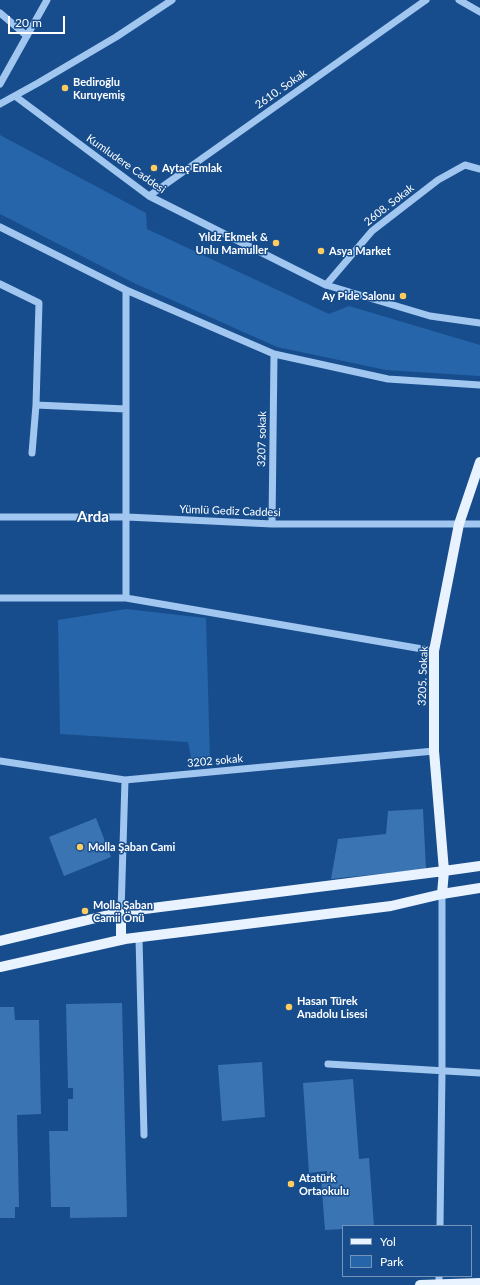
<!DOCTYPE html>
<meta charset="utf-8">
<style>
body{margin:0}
#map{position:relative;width:480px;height:1285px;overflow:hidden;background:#174d8c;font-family:Lato,sans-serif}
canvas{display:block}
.legend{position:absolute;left:342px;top:1225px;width:130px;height:52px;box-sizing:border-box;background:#174d8c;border:1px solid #7494ba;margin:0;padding:5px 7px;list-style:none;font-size:12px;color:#fff}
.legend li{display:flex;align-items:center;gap:8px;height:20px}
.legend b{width:20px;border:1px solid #7494ba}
.scale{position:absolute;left:8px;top:16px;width:57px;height:18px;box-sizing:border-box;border:2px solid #fff;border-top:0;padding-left:5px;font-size:12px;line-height:14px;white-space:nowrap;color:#fff;-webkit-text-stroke:3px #174d8c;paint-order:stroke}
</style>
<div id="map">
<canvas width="480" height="1285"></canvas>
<ul class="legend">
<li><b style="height:5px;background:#e9f2ff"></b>Yol</li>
<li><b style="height:11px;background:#2665a9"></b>Park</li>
</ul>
<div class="scale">20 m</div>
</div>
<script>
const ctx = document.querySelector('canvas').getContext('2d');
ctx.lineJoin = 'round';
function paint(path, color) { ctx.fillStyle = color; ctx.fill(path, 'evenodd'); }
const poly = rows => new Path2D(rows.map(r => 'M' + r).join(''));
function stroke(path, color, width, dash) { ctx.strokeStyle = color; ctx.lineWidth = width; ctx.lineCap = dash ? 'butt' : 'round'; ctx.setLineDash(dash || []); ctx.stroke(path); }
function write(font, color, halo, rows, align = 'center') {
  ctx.font = font + ' Lato,sans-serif'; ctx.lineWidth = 3; ctx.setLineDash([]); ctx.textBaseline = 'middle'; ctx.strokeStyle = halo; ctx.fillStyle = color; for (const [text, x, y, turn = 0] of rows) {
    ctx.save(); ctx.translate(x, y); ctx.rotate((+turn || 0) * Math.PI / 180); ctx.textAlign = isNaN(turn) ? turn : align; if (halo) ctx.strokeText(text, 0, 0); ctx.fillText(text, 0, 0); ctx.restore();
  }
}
paint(poly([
 [0,135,146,213,147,229,329,314,349,306,480,345,480,376,386,370,277,347,136,284,0,214],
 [126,609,206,618,210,760,192,762,188,742,60,734,58,620]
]), '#2665a9');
paint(poly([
 [423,809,426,869,331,879,338,839,386,834,388,811],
 [96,818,111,857,64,876,49,837],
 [122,1003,127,1217,70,1218,70,1207,51,1207,49,1131,68,1131,68,1099,73,1099,73,1088,68,1088,66,1004],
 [0,1007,14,1007,15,1020,39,1020,41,1114,17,1115,19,1207,15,1207,15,1218,0,1218],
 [262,1062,265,1117,222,1121,218,1065],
 [353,1079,359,1159,369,1158,374,1226,343,1226,343,1229,325,1230,321,1178,327,1177,327,1171,309,1173,303,1083]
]), '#3b74b3');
stroke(poly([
 [459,0,480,12],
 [0,13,27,36],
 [0,84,47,0],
 [15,96,149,196,326,285,430,316,480,323],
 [0,104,38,83,116,37,172,0],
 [149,196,426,0],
 [0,227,126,290,274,354,388,379,480,385],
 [0,284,39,303,36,405,126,409],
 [326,285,372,231,438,180,465,165,480,169],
 [32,453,36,405],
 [0,517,127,517,272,524,480,524],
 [272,524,274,354],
 [0,598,126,598,434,651],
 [126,598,126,290],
 [0,761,125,780,434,751],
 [121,912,125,780],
 [139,938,144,1135],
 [328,1064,480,1073],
 [440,1226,442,1072,442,894],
 [439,1285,439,1276]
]), '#a1c6ef', 7);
stroke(poly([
 [442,894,444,871,434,751,434,651,459,524,480,462],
 [121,912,121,940],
 [0,941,121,912,444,871,480,866],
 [0,967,125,939,391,906,442,894,480,888],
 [420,1285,480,1283]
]), '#e9f2ff', 10);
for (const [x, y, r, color] of [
 [65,88,4,"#ffcc5f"],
 [154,168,4,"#ffcc5f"],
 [276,243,4,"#ffcc5f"],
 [321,251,4,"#ffcc5f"],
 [403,296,4,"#ffcc5f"],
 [80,847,4,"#ffcc5f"],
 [85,911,4,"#ffcc5f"],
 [289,1007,4,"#ffcc5f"],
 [291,1184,4,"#ffcc5f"]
]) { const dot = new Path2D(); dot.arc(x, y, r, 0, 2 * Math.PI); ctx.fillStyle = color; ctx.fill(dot); stroke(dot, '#174d8c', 1.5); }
write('bold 11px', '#fff', '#174d8c', [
 ["Bediroğlu",73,82],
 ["Kuruyemiş",73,95],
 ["Aytaç Emlak",162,168],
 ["Yıldz Ekmek &",268,237,"right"],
 ["Unlu Mamuller",268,250,"right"],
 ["Asya Market",329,251],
 ["Ay Pide Salonu",395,296,"right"],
 ["Molla Şaban Cami",88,847],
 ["Molla Şaban",93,905],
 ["Camii Önü",93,918],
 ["Hasan Türek",297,1001],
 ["Anadolu Lisesi",297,1014],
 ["Atatürk",299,1178],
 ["Ortaokulu",299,1191]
], 'left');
write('11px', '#fff', '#174d8c', [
 ["2610. Sokak",281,89,-35],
 ["Kumludere Caddesi",126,164,35],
 ["2608. Sokak",389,205,-38],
 ["3207 sokak",262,439,-89],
 ["Yümlü Gediz Caddesi",230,511,2],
 ["3205. Sokak",423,676,-88],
 ["3202 sokak",215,761,-5]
]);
write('bold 15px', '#fff', '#174d8c', [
 ["Arda",93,517]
]);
</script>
